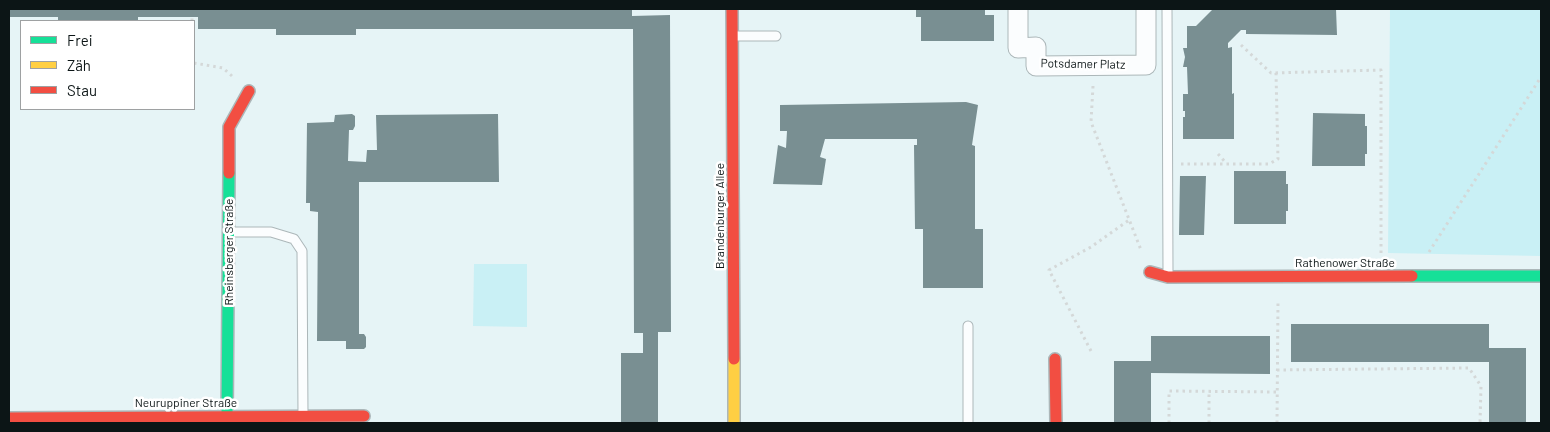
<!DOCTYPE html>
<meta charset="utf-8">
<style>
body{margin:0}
#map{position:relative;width:1550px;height:432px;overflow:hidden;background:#e6f4f6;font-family:Barlow,sans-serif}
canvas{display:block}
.frame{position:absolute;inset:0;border:10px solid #0c1516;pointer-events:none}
.legend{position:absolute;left:20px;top:20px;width:175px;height:90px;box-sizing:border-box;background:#fff;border:1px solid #9ea1a2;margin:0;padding:6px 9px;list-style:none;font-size:15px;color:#0c1516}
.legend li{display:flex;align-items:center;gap:10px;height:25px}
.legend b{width:25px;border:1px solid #9ea1a2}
</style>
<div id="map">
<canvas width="1550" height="432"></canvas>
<div class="frame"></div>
<ul class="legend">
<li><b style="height:6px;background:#16e098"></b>Frei</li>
<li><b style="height:6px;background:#ffcf43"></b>Zäh</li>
<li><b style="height:6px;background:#f24e42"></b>Stau</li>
</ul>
</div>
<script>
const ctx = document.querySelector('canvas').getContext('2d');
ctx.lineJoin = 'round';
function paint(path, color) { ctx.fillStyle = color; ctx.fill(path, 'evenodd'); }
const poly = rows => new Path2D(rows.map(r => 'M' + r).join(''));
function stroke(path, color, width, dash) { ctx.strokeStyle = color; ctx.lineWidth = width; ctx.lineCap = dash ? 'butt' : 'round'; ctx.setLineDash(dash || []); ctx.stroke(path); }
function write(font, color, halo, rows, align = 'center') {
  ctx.font = font + ' Barlow,sans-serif'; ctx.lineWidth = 5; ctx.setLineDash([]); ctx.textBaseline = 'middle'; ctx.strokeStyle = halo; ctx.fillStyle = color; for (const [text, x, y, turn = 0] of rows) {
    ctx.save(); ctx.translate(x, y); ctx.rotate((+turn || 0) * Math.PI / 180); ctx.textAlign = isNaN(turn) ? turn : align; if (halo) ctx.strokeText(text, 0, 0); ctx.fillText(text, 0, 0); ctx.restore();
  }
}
paint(poly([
 [1390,9,1541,9,1541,256,1388,253],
 [474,264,527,264,527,327,473,326]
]), '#c9f0f5');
paint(poly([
 [9,9,632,9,632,16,670,15,671,332,658,332,658,423,621,423,621,353,643,353,643,333,634,333,633,29,356,29,356,35,276,35,276,29,198,29,198,17,138,17,138,21,58,21,58,17,9,17],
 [916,9,985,9,985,15,994,15,994,41,921,41,921,17,916,17],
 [1213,9,1336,9,1337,35,1246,34,1246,30,1241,30,1228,43,1228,48,1232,47,1232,94,1234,93,1234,139,1183,139,1183,117,1185,117,1185,111,1183,111,1183,94,1188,94,1187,67,1183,67,1185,57,1183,48,1187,48,1187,26,1196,26],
 [966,102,978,105,972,145,975,146,975,229,983,229,983,288,923,288,923,229,915,229,914,145,917,145,917,139,825,139,820,157,826,159,822,185,773,184,778,145,786,148,787,131,780,131,780,105],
 [1313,113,1365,114,1365,126,1367,126,1367,154,1365,154,1365,166,1312,166],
 [352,114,355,116,355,126,353,130,349,130,348,161,366,162,367,150,377,150,376,115,498,114,499,182,359,182,359,334,364,334,366,337,366,347,364,349,346,349,346,341,317,341,318,212,310,211,310,203,306,203,307,123,334,122,335,115],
 [1234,171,1286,171,1286,184,1288,184,1288,211,1286,211,1286,224,1234,224],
 [1180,176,1206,176,1204,235,1179,235],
 [1291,324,1489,324,1489,348,1526,348,1526,423,1489,423,1489,362,1291,362],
 [1151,336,1270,336,1270,374,1151,373,1151,423,1114,423,1114,361,1151,361]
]), '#798f92');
const lane = poly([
 [1167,9,1168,273],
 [735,36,776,36],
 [231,232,271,232,294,239,302,251,303,415],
 [968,326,968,423]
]);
const street = poly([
 [1018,9,1018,48,1036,47,1036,66,1146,65,1146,9]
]);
const fast = poly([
 [1412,276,1541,276],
 [227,417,229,173]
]);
const slow = poly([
 [734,359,734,423]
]);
const jam = poly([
 [732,9,734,359],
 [229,173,229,127,249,91],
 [1150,272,1168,277,1412,276],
 [1055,359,1056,423],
 [9,418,364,416]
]);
stroke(lane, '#acb7b9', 11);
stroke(street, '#acb7b9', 21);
stroke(fast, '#acb7b9', 14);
stroke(slow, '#acb7b9', 14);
stroke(jam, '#acb7b9', 14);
stroke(poly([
 [192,21,192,17],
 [1241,45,1271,73,1381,70,1381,253],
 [194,63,223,68,232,76],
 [1093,86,1091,122,1141,250],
 [1218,154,1226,163],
 [1181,164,1269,164,1278,159,1276,73],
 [1429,252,1541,77],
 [1091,351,1049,270,1091,247,1129,220],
 [1277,370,1469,368,1481,386,1480,423],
 [1169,423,1169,391,1278,392],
 [1209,423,1209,391],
 [1277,423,1278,301]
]), '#d4d8d8', 3, [2.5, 4]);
stroke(lane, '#fbfdfe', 9);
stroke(street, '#fbfdfe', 19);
stroke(fast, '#16e098', 11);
stroke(slow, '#ffcf43', 11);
stroke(jam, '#f24e42', 11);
write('12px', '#0c1516', '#fff', [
 ["Potsdamer Platz",1083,64,1],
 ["Brandenburger Allee",720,216,-90],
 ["Rheinsberger Straße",229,252,-90],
 ["Rathenower Straße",1345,263],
 ["Neuruppiner Straße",186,403]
]);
</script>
